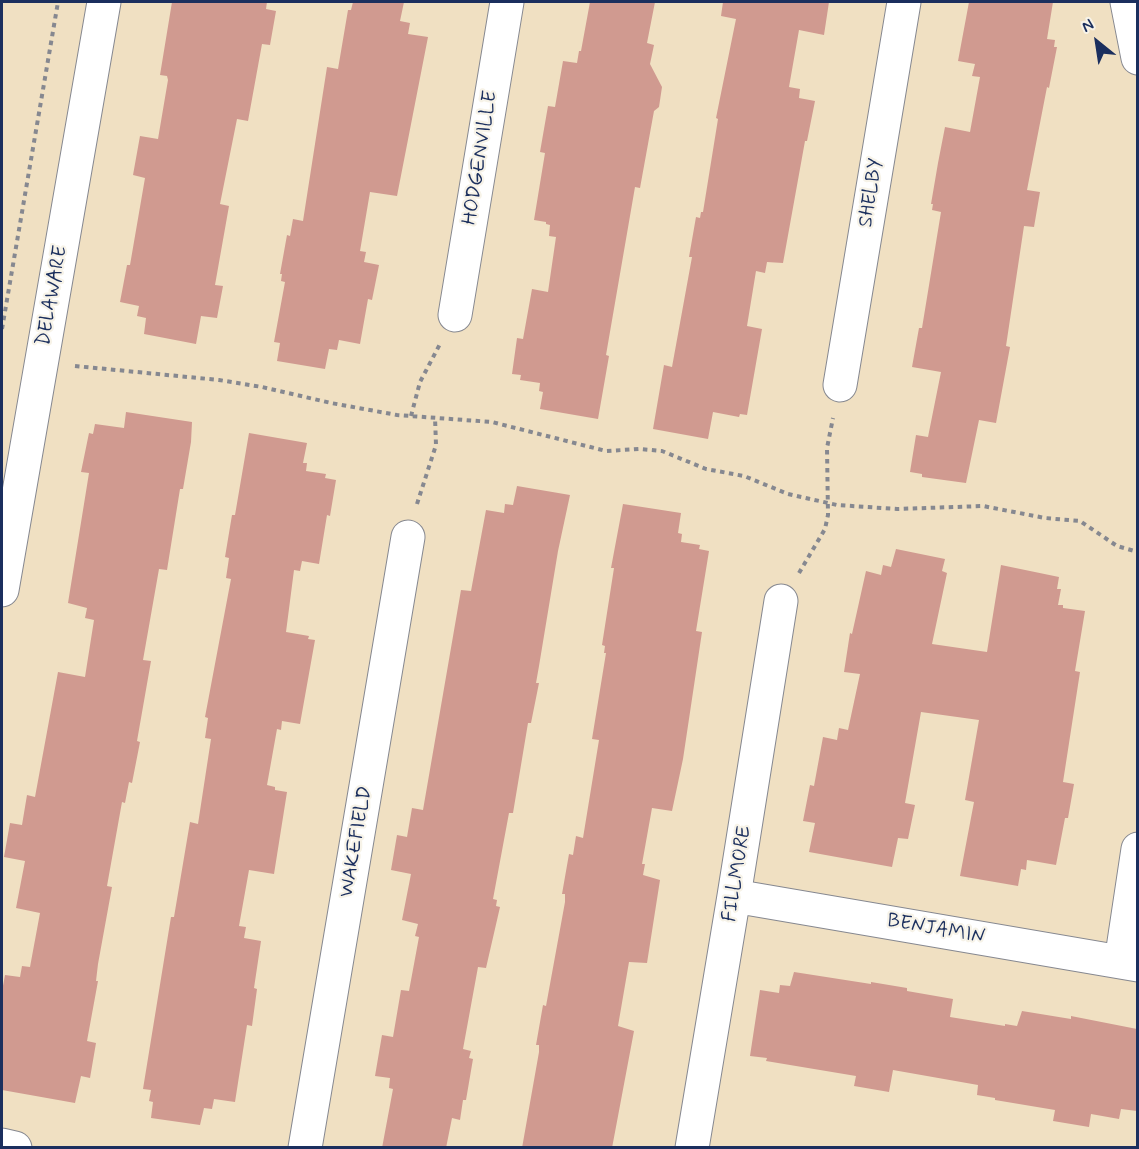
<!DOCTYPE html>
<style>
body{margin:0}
#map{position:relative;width:1139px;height:1149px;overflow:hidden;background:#f0e0c2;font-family:Mynerve,sans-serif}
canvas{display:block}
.frame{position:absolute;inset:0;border:3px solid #1b2f5e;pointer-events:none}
.north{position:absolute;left:1067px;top:12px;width:60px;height:60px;-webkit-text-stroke:4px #f7f3e8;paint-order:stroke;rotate:330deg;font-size:16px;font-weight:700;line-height:24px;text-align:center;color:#1b2f5e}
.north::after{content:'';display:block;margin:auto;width:21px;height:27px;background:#1b2f5e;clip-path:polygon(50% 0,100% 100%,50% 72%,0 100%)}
</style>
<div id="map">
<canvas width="1139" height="1149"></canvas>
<div class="frame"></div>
<div class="north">N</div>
</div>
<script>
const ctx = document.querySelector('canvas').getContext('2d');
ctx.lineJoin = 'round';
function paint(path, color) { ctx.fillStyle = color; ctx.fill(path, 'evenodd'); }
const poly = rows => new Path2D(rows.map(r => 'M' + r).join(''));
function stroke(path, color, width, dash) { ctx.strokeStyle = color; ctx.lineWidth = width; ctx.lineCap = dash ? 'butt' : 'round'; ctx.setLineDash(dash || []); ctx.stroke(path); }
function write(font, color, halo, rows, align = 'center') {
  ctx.font = font + ' Mynerve,sans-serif'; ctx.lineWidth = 4.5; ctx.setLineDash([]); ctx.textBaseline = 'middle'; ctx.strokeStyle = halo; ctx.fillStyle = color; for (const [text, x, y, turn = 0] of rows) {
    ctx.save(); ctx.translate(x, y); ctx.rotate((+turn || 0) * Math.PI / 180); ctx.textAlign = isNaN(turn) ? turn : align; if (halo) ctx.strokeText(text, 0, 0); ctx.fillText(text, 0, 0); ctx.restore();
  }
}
paint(poly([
 [172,2,267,2,266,9,276,11,270,45,262,44,248,121,237,119,220,204,229,206,215,285,223,286,217,318,201,316,196,344,144,334,146,318,137,316,139,306,120,302,127,265,130,265,145,178,133,175,140,136,158,139,168,80,167,76,160,75],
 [353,2,404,2,400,21,410,23,408,34,428,37,397,196,370,192,360,251,366,252,364,262,379,265,372,300,368,299,360,344,339,340,337,350,329,349,325,369,277,361,280,343,274,342,285,282,281,281,282,274,280,274,287,235,290,236,293,219,303,221,327,67,338,69,348,10,351,10],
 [590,2,655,2,647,43,654,45,650,64,662,87,659,107,654,111,640,188,635,187,606,355,609,356,598,419,540,409,543,392,539,391,540,383,520,380,521,375,512,374,517,338,523,339,532,289,548,292,556,237,549,236,550,225,546,224,546,222,534,220,545,153,540,152,548,106,555,107,563,61,577,63,579,51,581,51],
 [723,2,829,2,824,35,799,30,789,87,800,89,799,98,815,101,807,141,805,141,783,263,767,262,765,273,756,271,747,326,762,329,747,415,740,414,739,417,713,412,708,439,653,429,664,365,672,367,692,257,689,257,696,217,700,218,701,212,703,212,718,119,716,118,736,19,721,16],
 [969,2,1053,2,1047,39,1055,40,1054,47,1057,47,1049,88,1047,87,1027,190,1040,192,1034,227,1024,226,1006,346,1010,347,996,423,979,420,966,483,922,477,922,474,910,472,916,435,928,437,941,372,912,367,919,328,922,328,941,212,932,210,933,204,931,204,938,163,945,127,970,132,980,77,972,76,975,64,958,61],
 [126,412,192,422,191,442,183,489,180,489,167,570,159,569,143,660,151,661,137,741,140,742,132,783,129,782,125,803,122,802,107,886,112,887,98,964,96,981,98,981,87,1041,96,1043,90,1078,81,1076,75,1103,2,1090,2,991,5,975,20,977,22,966,30,967,40,913,16,908,25,861,4,857,10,823,22,825,27,795,35,797,58,672,85,677,94,620,85,618,87,608,68,603,89,473,81,472,89,433,93,434,95,424,124,428],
 [249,433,307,443,303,463,307,463,306,471,326,474,325,478,336,480,330,516,327,515,319,564,302,561,300,571,294,570,286,632,309,636,308,639,315,640,300,724,282,721,281,730,277,729,267,785,275,787,275,790,287,792,274,874,249,870,239,926,246,927,244,938,261,941,254,988,257,989,252,1026,247,1025,235,1102,214,1099,212,1109,204,1108,200,1125,151,1118,153,1102,149,1101,151,1090,143,1089,171,917,174,917,190,822,198,824,211,739,205,738,208,718,205,717,231,579,226,578,229,558,225,557,232,515,235,515],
 [517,486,570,495,558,551,539,666,536,683,539,683,531,723,528,723,513,813,509,813,493,899,497,900,496,906,500,907,486,968,478,967,463,1049,471,1051,469,1058,473,1059,466,1100,463,1100,460,1120,452,1118,446,1148,382,1148,393,1089,389,1088,390,1078,375,1076,382,1035,393,1037,401,990,409,991,419,937,415,936,418,924,402,920,411,874,391,870,397,835,407,837,412,808,423,810,461,590,471,591,486,510,504,513,505,504,513,505],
 [623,504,681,513,678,533,682,534,681,542,700,545,699,549,709,551,696,631,702,632,683,759,672,811,652,808,642,864,645,864,643,875,660,880,647,963,629,962,618,1026,634,1031,612,1148,522,1148,539,1052,539,1045,536,1045,543,1005,546,1006,565,902,565,894,562,894,569,854,573,855,576,836,583,838,599,740,592,739,606,653,604,653,605,646,602,645,614,568,611,568],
 [896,549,945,559,942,571,947,573,932,644,987,652,1001,565,1059,577,1057,589,1061,589,1058,605,1063,605,1063,608,1085,611,1075,671,1080,672,1063,782,1074,784,1068,818,1065,818,1056,865,1027,860,1026,870,1021,869,1018,886,960,876,974,802,965,800,979,720,921,712,905,803,915,805,908,839,898,838,892,867,809,852,815,823,803,821,810,785,814,786,823,737,837,740,839,728,848,730,860,674,844,672,850,633,852,634,866,571,881,575,883,565,891,567],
 [794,972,871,984,871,982,907,988,907,991,953,999,950,1017,1005,1026,1005,1024,1017,1026,1022,1011,1071,1019,1071,1016,1137,1029,1137,1111,1121,1109,1119,1119,1091,1114,1089,1127,1053,1121,1055,1110,995,1100,995,1098,977,1095,978,1085,893,1070,889,1092,854,1086,856,1076,766,1061,767,1058,750,1056,760,990,779,993,780,985,790,986]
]), '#d09a90');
const minor = poly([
 [455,315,507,2],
 [840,385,904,2],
 [734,896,1138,965],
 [1121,962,1138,849],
 [305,1148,408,537],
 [692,1148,734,896,781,601]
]);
const tertiary = poly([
 [1127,2,1138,58],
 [2,590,104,2],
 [2,1145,15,1148]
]);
stroke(minor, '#868890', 35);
stroke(tertiary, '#868890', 35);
stroke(poly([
 [2,329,58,2],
 [75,366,219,380,262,387,331,403,397,415,492,422,606,451,639,449,662,451,706,469,744,476,788,494,837,505,897,509,983,506,1045,518,1080,521,1117,546,1138,552],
 [411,416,420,382,440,344],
 [417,504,436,445,435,417],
 [799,573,825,529,828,515,827,448,833,418]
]), '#868890', 4, [4.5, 4.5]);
stroke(minor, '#fff', 33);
stroke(tertiary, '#fff', 33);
write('20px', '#1b2f5e', '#f7f3e8', [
 ["HODGENVILLE",481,158,-81],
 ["SHELBY",872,193,-81],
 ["DELAWARE",53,296,-80],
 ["WAKEFIELD",357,842,-80],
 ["FILLMORE",738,874,-81],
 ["BENJAMIN",936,930,10]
]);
</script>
